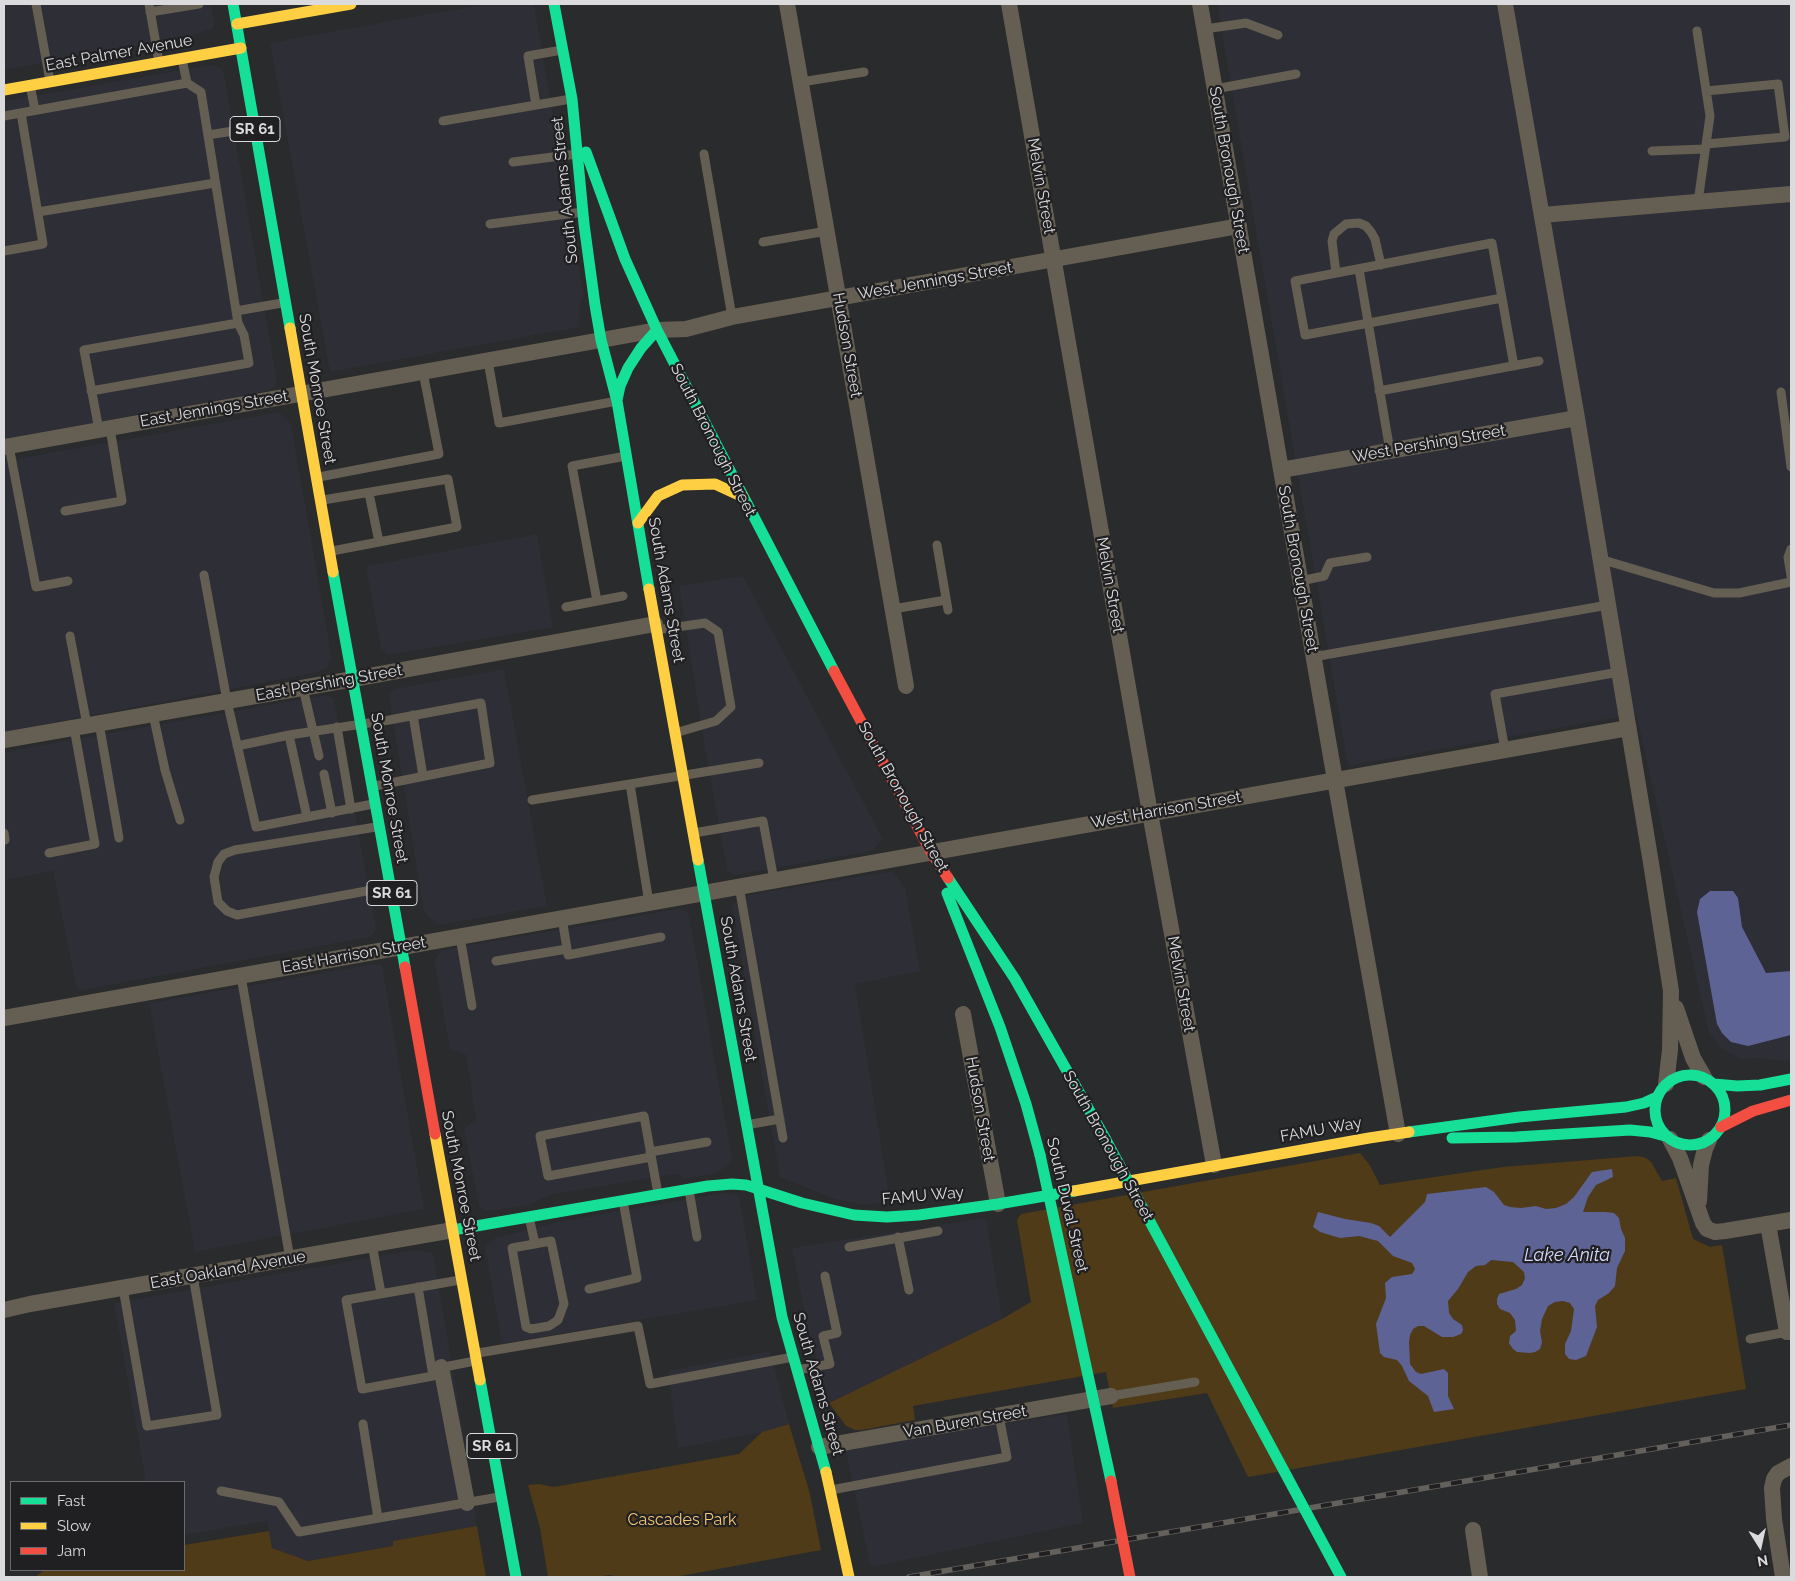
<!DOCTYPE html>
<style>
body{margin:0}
#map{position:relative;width:1795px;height:1581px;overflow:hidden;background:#2a2b2c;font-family:Raleway,sans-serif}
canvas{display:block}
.frame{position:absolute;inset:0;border:5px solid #dbdbdd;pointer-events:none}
.legend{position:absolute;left:10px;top:1481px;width:175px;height:90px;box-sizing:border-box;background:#202023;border:1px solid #6b6b6d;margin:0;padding:6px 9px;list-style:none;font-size:15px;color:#dbdbdd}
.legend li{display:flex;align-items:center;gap:10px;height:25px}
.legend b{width:25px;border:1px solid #6b6b6d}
.north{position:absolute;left:1735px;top:1521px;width:50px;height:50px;-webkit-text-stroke:4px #202023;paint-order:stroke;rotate:170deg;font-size:14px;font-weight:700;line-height:20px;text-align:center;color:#dbdbdd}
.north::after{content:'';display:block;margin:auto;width:18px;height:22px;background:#dbdbdd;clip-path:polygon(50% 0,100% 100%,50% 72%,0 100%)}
</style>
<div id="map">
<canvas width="1795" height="1581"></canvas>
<div class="frame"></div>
<ul class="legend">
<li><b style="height:6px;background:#16e098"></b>Fast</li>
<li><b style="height:6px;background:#ffcf43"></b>Slow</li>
<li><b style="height:6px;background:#f24e42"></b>Jam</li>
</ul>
<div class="north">N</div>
</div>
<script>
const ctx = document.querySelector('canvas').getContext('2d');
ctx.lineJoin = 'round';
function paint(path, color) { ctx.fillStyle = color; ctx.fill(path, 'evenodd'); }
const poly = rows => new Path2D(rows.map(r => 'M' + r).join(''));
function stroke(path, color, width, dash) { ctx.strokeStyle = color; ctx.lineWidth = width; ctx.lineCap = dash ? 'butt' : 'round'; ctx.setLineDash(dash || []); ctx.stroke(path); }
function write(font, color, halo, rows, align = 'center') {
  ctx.font = font + ' Raleway,sans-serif'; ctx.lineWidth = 4.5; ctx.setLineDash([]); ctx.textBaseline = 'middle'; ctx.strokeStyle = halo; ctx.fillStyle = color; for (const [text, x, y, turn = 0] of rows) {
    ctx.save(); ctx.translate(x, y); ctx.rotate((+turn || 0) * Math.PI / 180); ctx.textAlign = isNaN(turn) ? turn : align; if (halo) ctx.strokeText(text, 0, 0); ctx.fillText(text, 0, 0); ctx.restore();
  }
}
paint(poly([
 [4,4,211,4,215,25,212,29,191,36,4,70],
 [484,4,534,4,584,296,579,309,579,327,330,372,270,43],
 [1217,4,1791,4,1791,1059,1781,1061,1760,1058,1740,1059,1720,1047,1709,1033,1636,714,1348,766],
 [212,65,222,69,224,74,277,382,274,387,268,391,4,439,4,101],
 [279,412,291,424,332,659,327,668,315,673,4,732,4,461],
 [537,534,553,627,388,655,381,649,366,566],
 [743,576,883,839,874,849,867,852,735,875,727,871,705,748,679,586],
 [504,669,547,906,439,925,424,912,389,696,394,689],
 [325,695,334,698,376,929,374,933,369,937,77,991,53,871,4,880,4,752],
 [893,871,905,888,920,971,855,984,890,1201,866,1205,835,1199,780,1177,732,905,748,895,765,892],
 [678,909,686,910,689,915,732,1158,728,1165,723,1169,712,1174,685,1179,676,1174,553,1194,526,1206,496,1210,484,1210,479,1206,464,1129,476,1119,466,1055,450,1049,434,960,442,950],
 [374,964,382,965,424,1209,195,1252,149,1003],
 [723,1193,739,1195,757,1300,502,1344,485,1247,495,1238,557,1222],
 [986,1218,1002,1319,829,1403,808,1330,792,1248],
 [414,1250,433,1253,457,1393,477,1526,393,1541,393,1546,308,1561,272,1548,267,1521,184,1535,184,1482,146,1482,114,1303],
 [770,1351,789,1424,762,1432,678,1448,668,1371],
 [1067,1414,1083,1523,871,1567,845,1448]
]), '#2d2e36');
paint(poly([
 [1360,1153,1369,1164,1380,1185,1503,1167,1638,1156,1646,1158,1651,1162,1662,1181,1676,1178,1693,1239,1710,1247,1722,1245,1746,1389,1248,1477,1207,1393,1113,1408,1106,1372,913,1406,915,1420,862,1430,855,1430,846,1426,829,1403,1002,1319,1031,1302,1017,1220,1021,1214],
 [789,1424,810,1494,821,1550,675,1577,619,1577,609,1575,598,1577,548,1577,540,1528,528,1485,539,1484,554,1487,739,1454,762,1432],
 [477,1526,486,1577,35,1577,44,1570,184,1570,184,1545,269,1531,272,1548,308,1561,393,1546,393,1541]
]), '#4f3b17');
paint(poly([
 [1710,891,1733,891,1738,898,1742,927,1766,973,1791,971,1791,1035,1748,1046,1731,1042,1722,1033,1717,1024,1697,912,1700,899],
 [1612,1169,1613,1177,1596,1185,1588,1197,1583,1212,1605,1212,1614,1213,1619,1218,1621,1229,1625,1238,1625,1251,1617,1268,1615,1286,1609,1293,1598,1300,1595,1306,1597,1327,1586,1356,1576,1360,1569,1359,1565,1354,1565,1344,1571,1331,1574,1309,1570,1303,1563,1301,1555,1302,1548,1306,1542,1319,1540,1331,1542,1342,1540,1349,1535,1352,1530,1353,1517,1352,1513,1349,1509,1343,1510,1336,1516,1331,1515,1320,1510,1313,1500,1309,1497,1304,1497,1299,1499,1294,1516,1289,1522,1285,1525,1278,1524,1272,1513,1262,1491,1260,1485,1265,1476,1266,1468,1272,1458,1289,1448,1301,1449,1313,1453,1319,1462,1325,1463,1330,1461,1334,1453,1337,1442,1337,1424,1326,1418,1326,1413,1329,1410,1335,1409,1342,1410,1364,1416,1372,1421,1374,1444,1369,1448,1373,1448,1396,1454,1409,1434,1412,1428,1396,1409,1381,1402,1366,1397,1360,1384,1357,1380,1353,1376,1324,1386,1298,1385,1283,1392,1277,1412,1274,1415,1269,1412,1263,1393,1256,1378,1241,1359,1236,1340,1238,1320,1232,1313,1227,1318,1212,1345,1219,1371,1223,1379,1226,1390,1237,1425,1202,1427,1194,1486,1187,1494,1192,1504,1205,1510,1207,1521,1208,1536,1206,1546,1209,1556,1208,1566,1204,1574,1197,1592,1172]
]), '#5e6395');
stroke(poly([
 [36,4,50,81],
 [149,4,159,62],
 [150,12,199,4],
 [1205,29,1246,23,1278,35],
 [1697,31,1710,116,1698,202],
 [182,59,187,83],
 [801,82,864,72],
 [30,85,35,110],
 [1215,89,1296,74],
 [536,105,528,56,562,50],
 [4,116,187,83,201,92,238,323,244,335,249,363,91,391],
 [443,121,571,99],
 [208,135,252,128],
 [1706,144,1785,137,1778,84,1706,91],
 [1652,151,1705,149],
 [704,154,732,317],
 [513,162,577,154],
 [38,212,215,183],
 [490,224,583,212],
 [763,242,827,231],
 [4,251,43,244,21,113],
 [1359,269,1390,451],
 [1336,273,1332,241,1334,234,1346,224,1359,223,1366,226,1371,232,1375,239,1381,265],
 [1502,298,1305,335,1295,281,1492,243,1502,298,1514,366],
 [236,311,282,303],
 [488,361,499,423,617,401],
 [1379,391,1539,361],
 [1781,392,1791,467],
 [99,430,84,350,238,323],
 [9,446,36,587,68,581],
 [319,477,439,454,423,372],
 [369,493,379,542],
 [323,500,448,479,457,527,332,551],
 [65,511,122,501,110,428],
 [937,545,948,610],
 [1791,549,1788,557,1791,576],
 [1600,559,1714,593,1739,593,1791,582],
 [204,575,227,701,256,827,373,804],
 [1300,581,1324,576,1330,563,1367,557],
 [597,601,572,466,626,456],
 [566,607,623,596],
 [893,609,946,600],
 [656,630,705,623,718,632,731,707,716,721,675,733],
 [70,636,87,725],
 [1313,657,1608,605],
 [303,688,319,756],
 [153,714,165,770,180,820],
 [413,715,423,776],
 [99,723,119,838],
 [337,727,351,809],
 [237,746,289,735],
 [1505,750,1495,694,1619,672],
 [324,774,332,813],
 [630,784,649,903],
 [532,800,759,763],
 [307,817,289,735,389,720,481,703,490,763,375,786],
 [376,827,235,850,224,854,218,862,214,877,218,902,227,911,237,915,388,887],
 [4,833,5,840],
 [694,833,763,821,774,880],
 [49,853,95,844,74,728],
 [739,886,783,1138],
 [562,918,568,955,661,937],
 [460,937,472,1006],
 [496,961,567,949],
 [241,976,290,1259],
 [746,1125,780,1119],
 [650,1152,707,1142],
 [651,1157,548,1176,540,1136,644,1116,658,1194],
 [689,1190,697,1237],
 [529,1217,535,1244],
 [898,1237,909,1290],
 [551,1241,564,1304,558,1320,549,1326,531,1329,526,1327,512,1248,551,1241],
 [372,1244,381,1293],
 [849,1247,938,1231],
 [418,1287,433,1376,362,1389,346,1300,460,1280],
 [123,1288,147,1426,217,1415,193,1276],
 [589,1289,637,1278,623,1201],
 [1750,1339,1787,1332],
 [478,1353,638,1326,650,1384,793,1357],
 [439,1368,475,1361],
 [797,1370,830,1364,823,1336,837,1333,825,1276],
 [1111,1396,1195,1382],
 [363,1424,378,1518],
 [831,1490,1007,1457,999,1416],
 [221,1491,279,1502,299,1532,499,1497]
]), '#655e52', 9);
stroke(poly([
 [787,4,906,686],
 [1009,4,1150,813,1214,1165],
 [1200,4,1335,780,1398,1134],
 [1505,4,1577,418,1651,863,1671,991,1670,1050,1666,1084],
 [1542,215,1791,194],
 [4,447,657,330,686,329,732,317,1239,226],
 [1281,470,1577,418],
 [4,740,353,679,655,624],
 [1676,1008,1693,1058,1704,1077],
 [963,1014,998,1204],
 [4,1018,1628,728],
 [1670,1139,1680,1158,1703,1223,1707,1229,1715,1232,1725,1231,1791,1220],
 [1699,1201,1701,1165,1705,1149,1709,1140],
 [1768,1224,1787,1332,1791,1332],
 [4,1310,30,1304,453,1230],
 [441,1367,467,1503],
 [819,1447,1111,1396],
 [1473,1530,1480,1577],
 [1783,1577,1774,1519,1772,1488,1774,1479,1778,1473,1791,1466]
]), '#655e52', 16);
stroke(poly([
 [233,4,290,328],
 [554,4,572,99,584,224,595,305,601,340,617,401,649,589],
 [586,152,625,259,657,330,834,671],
 [617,400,620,386,628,368,641,348,657,330],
 [333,572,405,967],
 [698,860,782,1317,826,1472],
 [948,878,1015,979,1105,1138],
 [947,893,1000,1027,1026,1104,1040,1155],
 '1655 1110a35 35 0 1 1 70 0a35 35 0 1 1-70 0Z',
 [1714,1084,1737,1086,1760,1085,1791,1079],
 [1409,1132,1519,1117,1626,1107,1644,1103,1657,1097],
 [1452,1138,1516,1137,1630,1130,1650,1132,1665,1136],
 [453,1230,708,1186,732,1184,746,1185,802,1203,854,1215,887,1217,919,1215,998,1204,1074,1191],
 [480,1380,516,1577]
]), '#16e098', 11);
stroke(poly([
 [237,24,351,4],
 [4,90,241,48],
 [290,328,333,572],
 [638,523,658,496,682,485,715,484,743,497],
 [649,589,698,860],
 [435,1134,480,1380],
 [1074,1191,1369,1138,1409,1132],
 [826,1472,849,1577]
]), '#ffcf43', 11);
stroke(poly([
 [834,671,931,852,948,878],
 [405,967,435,1134],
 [1721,1127,1753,1111,1791,1100]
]), '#f24e42', 11);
const rail = poly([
 [909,1577,1791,1425]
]);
stroke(rail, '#64615c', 5.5);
stroke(rail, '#202023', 4, [11]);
stroke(poly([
 [1105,1138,1341,1577],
 [1040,1155,1111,1481]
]), '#16e098', 11);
stroke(poly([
 [1111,1481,1130,1577]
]), '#f24e42', 11);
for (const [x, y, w] of [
 [255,129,50],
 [392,893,50],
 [492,1446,50]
]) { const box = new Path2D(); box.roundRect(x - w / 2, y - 12.5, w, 25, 4); ctx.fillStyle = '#202023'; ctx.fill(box); stroke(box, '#dbdbdd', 1); }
write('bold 15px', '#dbdbdd', null, [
 ["SR 61",255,129],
 ["SR 61",392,893],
 ["SR 61",492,1446]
]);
write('16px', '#dbdbdd', '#202023', [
 ["East Palmer Avenue",119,53,-10],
 ["South Bronough Street",1229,170,80],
 ["Melvin Street",1041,186,80],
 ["South Adams Street",565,190,-96],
 ["West Jennings Street",935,281,-10],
 ["Hudson Street",847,345,80],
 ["South Monroe Street",317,389,80],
 ["East Jennings Street",214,409,-10],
 ["South Bronough Street",713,440,63],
 ["West Pershing Street",1429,444,-10],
 ["South Bronough Street",1298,569,80],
 ["Melvin Street",1110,585,80],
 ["South Adams Street",666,590,80],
 ["East Pershing Street",329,683,-10],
 ["South Monroe Street",389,788,80],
 ["South Bronough Street",903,797,61],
 ["West Harrison Street",1166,810,-10],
 ["East Harrison Street",354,955,-10],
 ["Melvin Street",1181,984,80],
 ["South Adams Street",738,989,80],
 ["Hudson Street",980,1109,80],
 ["FAMU Way",1321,1130,-10],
 ["South Bronough Street",1108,1146,61],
 ["South Monroe Street",461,1186,79],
 ["FAMU Way",923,1196,-5],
 ["South Duval Street",1067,1205,77],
 ["East Oakland Avenue",228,1270,-10],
 ["South Adams Street",818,1384,74],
 ["Van Buren Street",965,1422,-10]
]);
write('16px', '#f7c773', '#202023', [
 ["Cascades Park",682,1520]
]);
write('italic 18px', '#d5d9fb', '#202023', [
 ["Lake Anita",1567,1256]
]);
</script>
